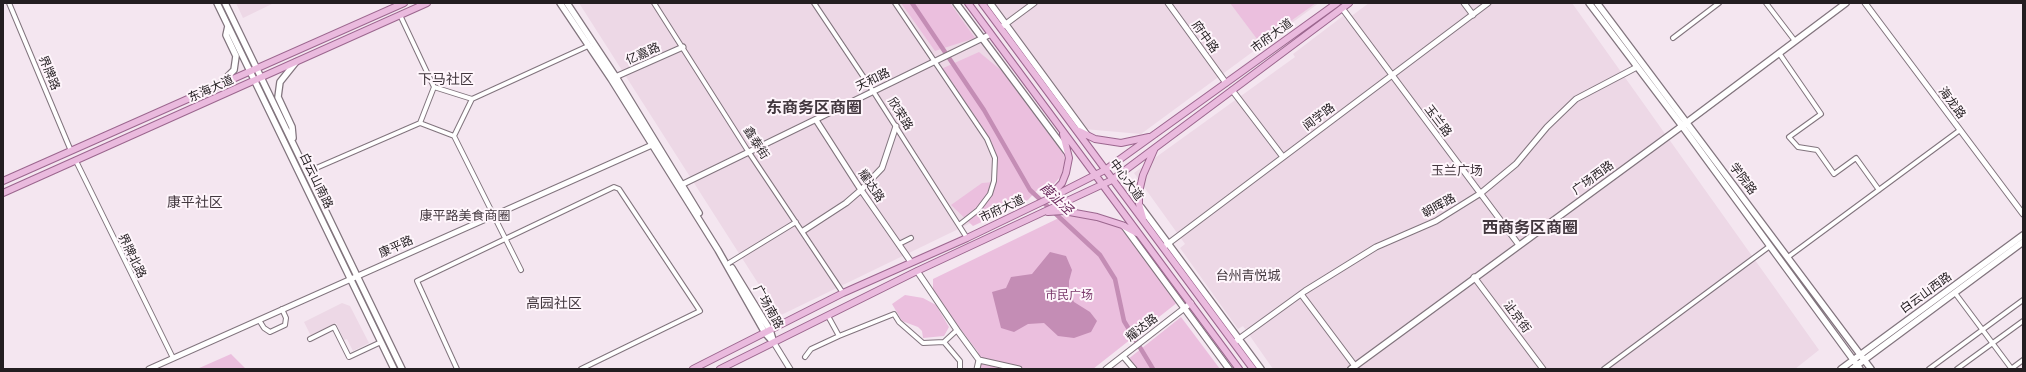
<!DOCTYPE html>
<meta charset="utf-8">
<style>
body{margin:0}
#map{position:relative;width:2026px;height:372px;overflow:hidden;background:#f4e6f0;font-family:Cabin,sans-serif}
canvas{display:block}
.frame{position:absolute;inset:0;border:4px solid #231e21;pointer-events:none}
</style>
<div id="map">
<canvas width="2026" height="372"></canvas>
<div class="frame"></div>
</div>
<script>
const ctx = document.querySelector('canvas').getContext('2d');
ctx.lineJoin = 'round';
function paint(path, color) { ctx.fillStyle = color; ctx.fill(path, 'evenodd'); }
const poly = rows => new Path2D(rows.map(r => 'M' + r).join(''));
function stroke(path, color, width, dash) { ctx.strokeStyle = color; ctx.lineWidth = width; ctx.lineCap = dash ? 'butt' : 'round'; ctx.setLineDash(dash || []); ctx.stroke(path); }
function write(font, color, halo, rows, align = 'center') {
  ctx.font = font + ' Cabin,"Noto Sans SC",sans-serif'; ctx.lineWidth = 4; ctx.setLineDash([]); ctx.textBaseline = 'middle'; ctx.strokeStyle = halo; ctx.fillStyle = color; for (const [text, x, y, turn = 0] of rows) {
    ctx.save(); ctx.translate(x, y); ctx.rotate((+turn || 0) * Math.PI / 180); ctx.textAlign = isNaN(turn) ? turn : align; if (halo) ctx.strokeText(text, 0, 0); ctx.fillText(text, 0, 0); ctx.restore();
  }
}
paint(poly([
 [236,3,274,3,243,18],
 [579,3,953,3,1069,164,1047,186,779,316],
 [992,3,1319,3,1141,134,1084,129],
 [1369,3,1572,3,1819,350,1795,369,1273,369,1243,326,1238,329,1180,248,1185,244,1134,173,1295,57,1293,54,1343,16,1346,20],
 [342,303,350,306,369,343,353,351,347,339,344,340,336,323,311,336,304,322]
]), '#edd8e6');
paint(poly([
 [901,3,950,3,975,38,935,51],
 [1230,3,1316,3,1260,43],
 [979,52,1002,71,1063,153,1065,160,1061,176,1053,185,1038,189,1028,200,973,226,951,205,982,183,994,182,997,158,941,69],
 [1072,214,1113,225,1125,231,1178,302,1093,369,978,369,978,352,933,293,933,279,1063,216],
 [905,295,923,298,936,305,949,327,944,336,923,338,922,331,918,327,902,321,892,304],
 [1181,317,1220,369,1134,369,1127,360],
 [231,354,246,369,197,369]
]), '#ebbfde');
paint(poly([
 [1050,252,1066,256,1072,270,1069,281,1069,291,1074,302,1090,312,1097,321,1091,332,1074,338,1058,336,1044,323,1028,324,1014,332,1001,328,992,292,1006,288,1011,277,1032,274]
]), '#c48db5');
stroke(poly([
 [912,3,984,110,1030,190,1100,255,1115,279,1124,321,1153,369]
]), '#c48db5', 4.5);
const minor = poly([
 [9,3,71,151],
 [654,3,748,151,843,293],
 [814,3,873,91,967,238],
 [895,3,987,139,995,158,994,181,990,194,978,210,959,225],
 [1766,3,1795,41],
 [400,15,434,87],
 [1673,38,1719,3],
 [1779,53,1821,114,1789,137,1798,147,1817,150,1834,174,1856,158,1879,190],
 [472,99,588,46],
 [454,136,472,99,434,87,420,123,454,136,521,270],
 [76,161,173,358],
 [307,172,420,123],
 [899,244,911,238],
 [1788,257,1960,130],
 [729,263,796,222],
 [1955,293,2011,368],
 [828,316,839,336,894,314,899,322,923,343,944,342,957,330],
 [259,320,264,328,270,332,285,325,286,318,282,309],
 [310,339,334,327,349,357,381,342],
 [944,342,960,361,960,369],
 [805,357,811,349,839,336],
 [457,369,417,281,614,187,619,189,700,311,581,369],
 [1604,369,1770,246],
 [1929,369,2023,300],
 [1957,369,2023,321],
 [2011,369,2023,360]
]);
const tertiary = poly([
 [1168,3,1226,83],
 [1464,3,1473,15],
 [1865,3,2023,214],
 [1342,8,1519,245],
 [1003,26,1034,3],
 [613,78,683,47],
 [1232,90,1283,157],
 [816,120,861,190,911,262],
 [679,186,991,34],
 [803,231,846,203,861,190,882,168,896,126],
 [1165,246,1488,3],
 [917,271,957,330,979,360,1019,369],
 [1474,277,1543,369],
 [1301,294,1355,366],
 [1236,341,1305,291,1376,247,1436,221,1481,193,1516,164,1547,127,1576,99,1637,67],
 [774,343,790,369],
 [1123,356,1134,369],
 [149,369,652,145],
 [977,369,979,360],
 [1106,369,1191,303]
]);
const secondary = poly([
 [217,3,394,369],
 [225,3,402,369],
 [560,3,611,79,718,250,765,333,774,343],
 [567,3,616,77,699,213],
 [956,3,1067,152],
 [990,3,1087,135],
 [1589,3,1682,126,1860,369],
 [1597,3,1871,369],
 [219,85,234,70,236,56,226,35,228,26],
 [293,138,292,127,278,97,280,82,296,62],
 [1141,207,1261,369],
 [1124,226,1229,369],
 [732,268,770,330,773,340],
 [1351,369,1682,126,1846,3],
 [1841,369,2023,235],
 [1852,369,2023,242]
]);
const primary = poly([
 [968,3,1239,369],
 [982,3,1253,369],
 [1079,131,1095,139,1121,143,1149,137],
 [3,181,404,3],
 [3,193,427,3],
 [1048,198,1062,183,1066,173,1069,158,1063,134],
 [1048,212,1064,211,1097,217,1122,225,1137,233],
 [1143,218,1139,204,1139,192,1143,175,1154,150],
 [693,369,843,293,967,238,1048,199,1105,170,1337,3],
 [720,369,917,271,1112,180,1349,3]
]);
stroke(minor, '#81747d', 6);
stroke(tertiary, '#81747d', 7);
stroke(secondary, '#81747d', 8);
stroke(primary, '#9b668e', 8);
stroke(minor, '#fff', 4);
stroke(tertiary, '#fff', 5);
stroke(secondary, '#fff', 5.5);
stroke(primary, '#eabade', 6);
write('12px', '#231e21', '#fef5fb', [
 ["市府大道",1272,36,-36],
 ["府中路",1205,37,54],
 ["亿嘉路",643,54,-24],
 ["界牌路",49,73,67],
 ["天和路",873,80,-26],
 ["东海大道",211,89,-24],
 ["海龙路",1952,103,53],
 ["欣荣路",900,114,58],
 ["闻学路",1319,117,-37],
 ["玉兰路",1438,121,53],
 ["鑫泰街",756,143,57],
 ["广场西路",1593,178,-36],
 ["学院路",1743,179,53],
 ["中心大道",1126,180,54],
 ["白云山南路",316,181,64],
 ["耀达路",871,186,56],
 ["朝晖路",1439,206,-29],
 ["市府大道",1002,209,-25],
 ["康平路",396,247,-24],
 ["界牌北路",132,256,64],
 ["白云山西路",1926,293,-36],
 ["广场南路",768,307,61],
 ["沚京街",1517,317,53],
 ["耀达路",1142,328,-38]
]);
write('12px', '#7a386b', '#fef5fb', [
 ["市民广场",1069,295]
]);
write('13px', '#42373e', '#fef5fb', [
 ["玉兰广场",1457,171],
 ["康平路美食商圈",465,216],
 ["台州青悦城",1248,276]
]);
write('italic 13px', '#642256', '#fef5fb', [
 ["葭沚泾",1056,199,43]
]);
write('14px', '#42373e', '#fef5fb', [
 ["下马社区",446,80],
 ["康平社区",195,203],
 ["高园社区",554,304]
]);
write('bold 16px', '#42373e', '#fef5fb', [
 ["东商务区商圈",814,108],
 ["西商务区商圈",1530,228]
]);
</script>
